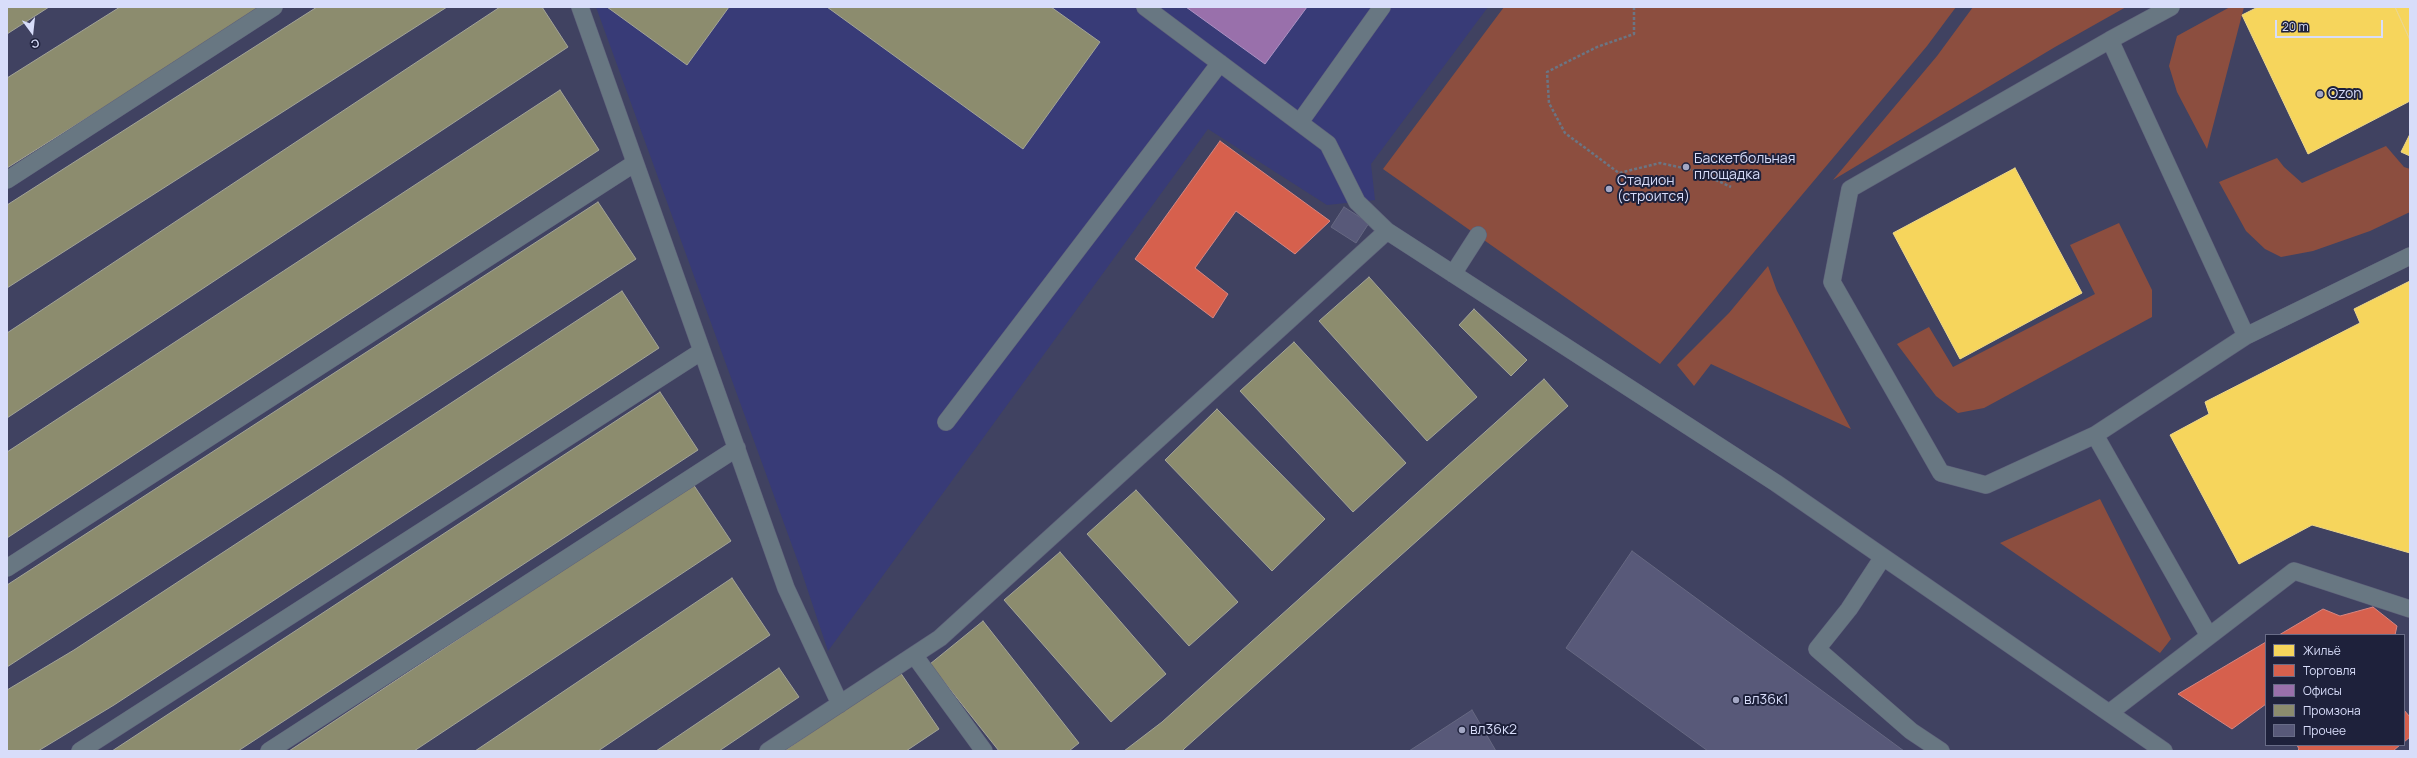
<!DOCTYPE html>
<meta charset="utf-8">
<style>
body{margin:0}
#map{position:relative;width:2417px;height:758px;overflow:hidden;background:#404261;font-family:Manrope,sans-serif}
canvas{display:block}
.frame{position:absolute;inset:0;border:8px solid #d8ddfa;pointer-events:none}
.legend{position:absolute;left:2265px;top:634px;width:140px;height:112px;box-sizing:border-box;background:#1e213b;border:1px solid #686c87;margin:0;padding:5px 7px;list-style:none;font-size:12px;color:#d8ddfa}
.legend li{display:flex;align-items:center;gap:8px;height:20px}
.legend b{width:20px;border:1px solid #686c87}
.north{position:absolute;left:12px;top:12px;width:40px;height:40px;-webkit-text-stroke:3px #1e213b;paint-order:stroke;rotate:165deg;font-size:11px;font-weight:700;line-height:16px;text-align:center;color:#d8ddfa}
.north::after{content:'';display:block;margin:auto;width:14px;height:18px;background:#d8ddfa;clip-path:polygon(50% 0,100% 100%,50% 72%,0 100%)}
.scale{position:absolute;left:2275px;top:20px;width:108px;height:18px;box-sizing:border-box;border:2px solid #d8ddfa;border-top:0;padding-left:5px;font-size:12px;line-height:14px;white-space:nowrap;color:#d8ddfa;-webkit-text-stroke:3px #1e213b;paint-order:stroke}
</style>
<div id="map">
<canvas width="2417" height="758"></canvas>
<div class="frame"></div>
<ul class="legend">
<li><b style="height:11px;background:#f6d55c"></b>Жильё</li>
<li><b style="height:11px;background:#d6604d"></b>Торговля</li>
<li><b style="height:11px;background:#9970ab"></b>Офисы</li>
<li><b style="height:11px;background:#8c8c6e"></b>Промзона</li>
<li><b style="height:11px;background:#585979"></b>Прочее</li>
</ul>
<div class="north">С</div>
<div class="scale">20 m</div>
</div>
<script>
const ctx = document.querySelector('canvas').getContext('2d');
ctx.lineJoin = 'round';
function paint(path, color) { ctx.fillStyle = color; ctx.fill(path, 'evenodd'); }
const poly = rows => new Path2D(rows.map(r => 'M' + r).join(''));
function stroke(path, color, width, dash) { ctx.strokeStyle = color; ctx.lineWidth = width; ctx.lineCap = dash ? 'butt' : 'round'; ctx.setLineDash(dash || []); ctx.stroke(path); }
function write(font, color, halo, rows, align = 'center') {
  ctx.font = font + ' Manrope,sans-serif'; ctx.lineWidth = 4; ctx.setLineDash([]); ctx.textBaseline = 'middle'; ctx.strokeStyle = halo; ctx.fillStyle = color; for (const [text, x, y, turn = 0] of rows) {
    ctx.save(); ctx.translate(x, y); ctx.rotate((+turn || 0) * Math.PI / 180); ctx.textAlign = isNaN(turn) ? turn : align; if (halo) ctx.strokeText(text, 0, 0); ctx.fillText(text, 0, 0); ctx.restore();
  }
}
paint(poly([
 [596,7,1488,7,1371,164,1375,200,1327,205,1208,129,828,651,801,570]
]), '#383b77');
paint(poly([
 [1504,7,1956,7,1927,46,1660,364,1383,169],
 [1973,7,2126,7,2055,47,1833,180,1937,56],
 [2230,7,2244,7,2207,149,2177,92,2169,66,2177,36],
 [2386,146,2404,167,2410,169,2410,212,2370,231,2313,251,2281,257,2265,249,2246,231,2219,182,2277,158,2284,167,2302,183],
 [2119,223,2152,290,2152,317,1984,408,1958,413,1936,396,1897,344,1929,327,1953,367,2095,294,2070,245],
 [1768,266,1777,291,1851,429,1711,364,1694,386,1677,365,1729,313],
 [2100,499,2171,639,2160,653,2000,543]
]), '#8c4e3f');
const homes = poly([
 [2258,7,2395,7,2410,40,2410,101,2308,154,2242,15,2258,7],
 [2395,7,2410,7,2410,40,2395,7],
 [2410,134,2410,156,2401,152,2410,134],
 [2015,168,2082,293,1960,359,1893,233,2015,168],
 [2410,281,2410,553,2312,525,2239,564,2170,435,2209,414,2205,402,2360,323,2354,309,2410,281]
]);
paint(homes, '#f6d55c');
stroke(homes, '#edd78b', 1);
const shops = poly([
 [1220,141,1330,221,1295,254,1236,211,1195,268,1228,294,1213,318,1135,259,1220,141],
 [2373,607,2397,626,2395,635,2279,635,2323,609,2340,616,2373,607],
 [2266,642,2266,704,2232,729,2178,694,2266,642],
 [2404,710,2410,717,2410,737,2404,742,2404,710],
 [2297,745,2400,745,2393,751,2297,751,2299,749,2297,745]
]);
paint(shops, '#d6604d');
stroke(shops, '#d78681', 1);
const offices = poly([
 [1186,7,1307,7,1265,64,1186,7]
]);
paint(offices, '#9970ab');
stroke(offices, '#ac91c3', 1);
const industry = poly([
 [7,7,49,7,7,34,7,7],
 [120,7,264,7,7,168,7,78,120,7],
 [317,7,447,7,7,288,7,205,317,7],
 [500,7,542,7,568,47,7,418,7,333,500,7],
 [607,7,729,7,687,65,607,7],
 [827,7,1051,7,1100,42,1023,149,827,7],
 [560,90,599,150,7,538,7,452,560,90],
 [598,202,636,259,7,667,7,585,598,202],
 [1369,277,1477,397,1427,441,1319,321,1369,277],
 [622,291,659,348,114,705,38,751,7,751,7,690,74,650,622,291],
 [1474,309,1527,360,1511,376,1459,325,1474,309],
 [1294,342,1406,463,1353,512,1240,391,1294,342],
 [1544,379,1568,406,1185,748,1182,751,1124,751,1162,722,1544,379],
 [660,392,698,450,238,751,112,751,660,392],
 [1217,409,1325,519,1272,571,1165,460,1217,409],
 [693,484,731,541,414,751,289,751,693,484],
 [1136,490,1238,602,1189,646,1087,534,1136,490],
 [1060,552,1166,674,1111,722,1004,600,1060,552],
 [732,578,770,635,598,751,475,751,732,578],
 [983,621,1079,743,1069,751,999,751,930,664,983,621],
 [779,668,799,697,719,751,656,751,779,668],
 [900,672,939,729,906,751,784,751,900,672]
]);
paint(industry, '#8c8c6e');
stroke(industry, '#a3a498', 1);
const building = poly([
 [1344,207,1369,223,1356,243,1331,227,1344,207],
 [1632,551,1904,751,1708,751,1566,648,1632,551],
 [1472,710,1496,751,1409,751,1472,710]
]);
paint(building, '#585979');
stroke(building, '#666882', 1);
const lane = poly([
 [580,7,786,588,840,704],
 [1145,7,1328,144,1357,202,1387,231],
 [2171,7,2110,40,2246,336],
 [2110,40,1850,189,1832,282,1941,473,1986,485,2095,435,2246,336,2410,256],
 [1300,122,1382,7],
 [7,180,274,7],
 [1453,274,1478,235],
 [946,422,1220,63],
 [2095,435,2209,636],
 [1883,557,1849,609,1817,649,1911,731,1941,751],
 [7,568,635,163],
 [914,655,984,751],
 [2109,713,2294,571,2410,609],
 [80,751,702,351],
 [269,751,737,448],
 [768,751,940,638,1387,231,1776,483,2164,751]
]);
stroke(lane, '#5e607a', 18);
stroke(poly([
 [1634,7,1634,34,1597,47,1547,72,1549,103,1565,133,1619,173,1660,163,1697,171,1731,187]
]), '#6b7583', 2.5, [3, 2]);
stroke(lane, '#687782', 17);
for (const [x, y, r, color] of [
 [2320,94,4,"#a3a7c4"],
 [1686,167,4,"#a3a7c4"],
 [1609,189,4,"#a3a7c4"],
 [1736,700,4,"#a3a7c4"],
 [1462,730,4,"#a3a7c4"]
]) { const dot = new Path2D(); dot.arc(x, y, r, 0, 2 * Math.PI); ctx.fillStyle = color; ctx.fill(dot); stroke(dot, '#1e213b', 1.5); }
write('14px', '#d8ddfa', '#1e213b', [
 ["Ozon",2328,94],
 ["Баскетбольная",1694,159],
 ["площадка",1694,175],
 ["Стадион",1617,181],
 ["(строится)",1617,197],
 ["вл36к1",1744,700],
 ["вл36к2",1470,730]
], 'left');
</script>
